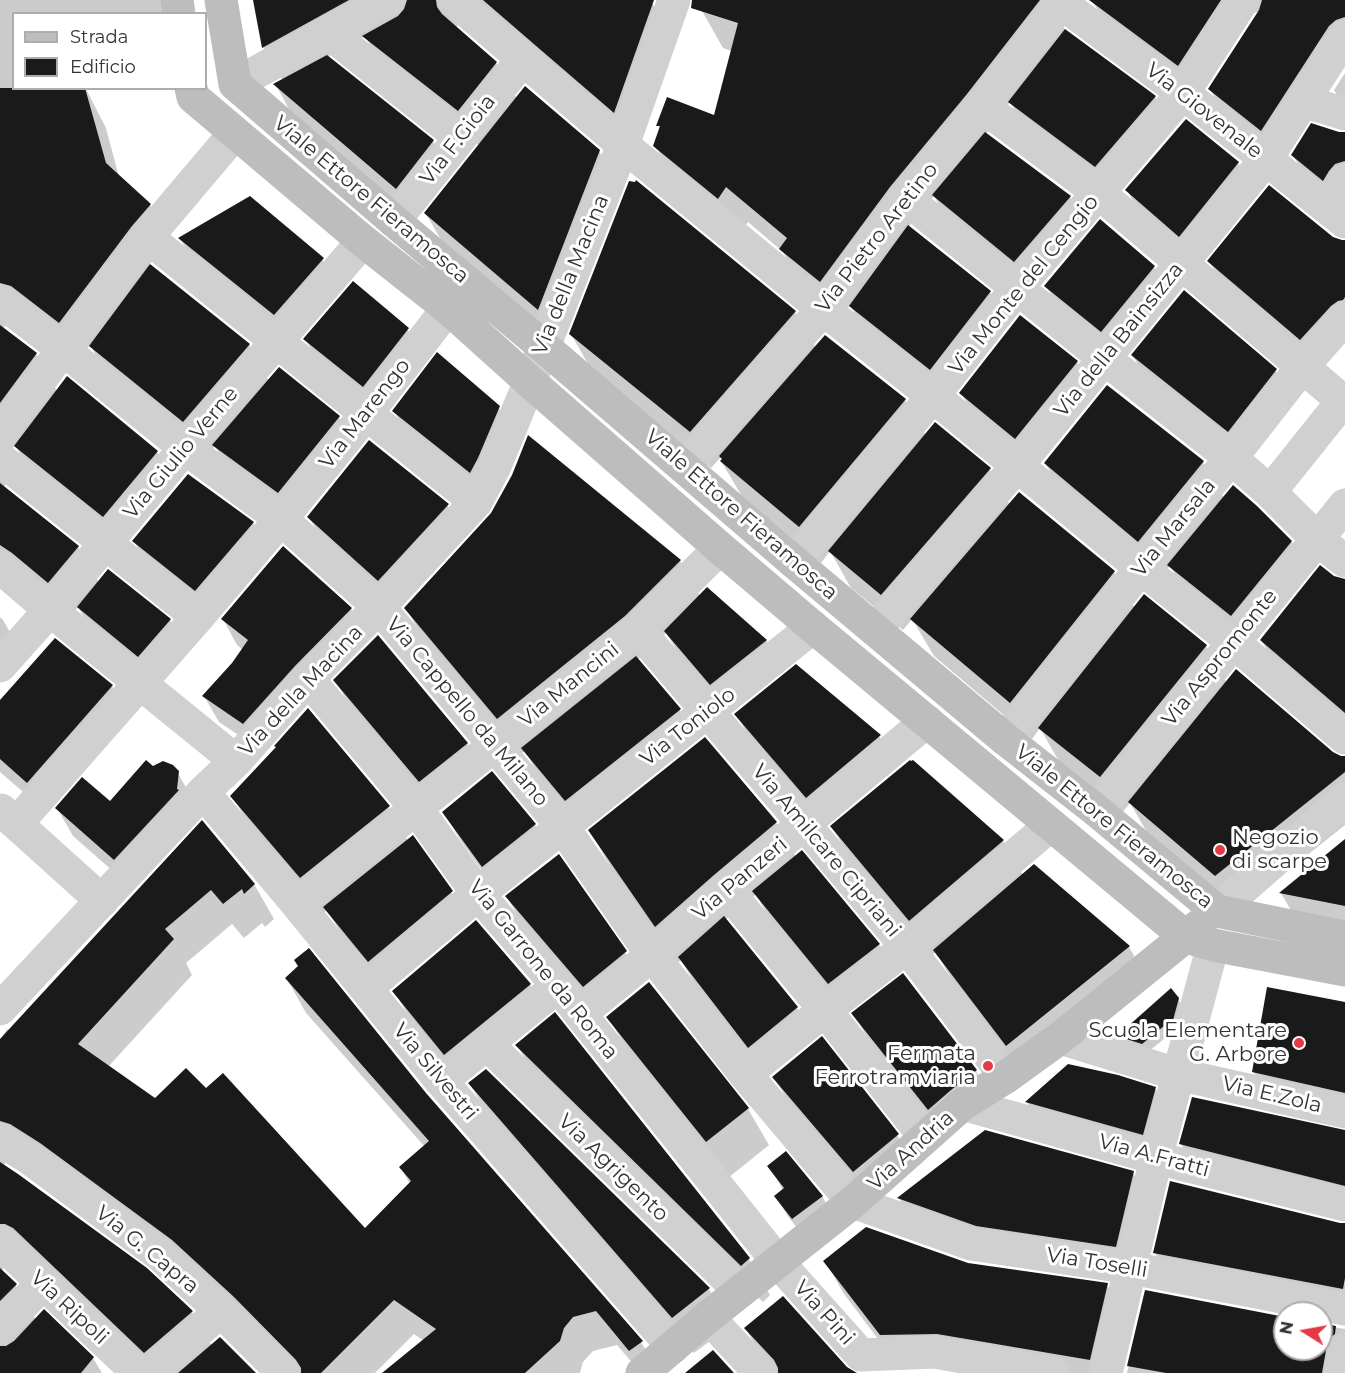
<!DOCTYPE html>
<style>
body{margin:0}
#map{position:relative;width:1345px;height:1373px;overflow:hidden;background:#fff;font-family:Montserrat,sans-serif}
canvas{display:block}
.legend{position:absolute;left:12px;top:12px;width:195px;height:78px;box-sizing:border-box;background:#fff;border:2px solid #adadad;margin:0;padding:8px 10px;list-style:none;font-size:18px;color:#333}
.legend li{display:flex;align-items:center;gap:12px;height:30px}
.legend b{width:30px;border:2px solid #adadad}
.north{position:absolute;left:1273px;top:1301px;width:60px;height:60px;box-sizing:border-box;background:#fff;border:2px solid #adadad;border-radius:50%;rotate:281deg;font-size:16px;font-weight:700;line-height:24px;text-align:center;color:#333}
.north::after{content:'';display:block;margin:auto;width:21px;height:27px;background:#e63946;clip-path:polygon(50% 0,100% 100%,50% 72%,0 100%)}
</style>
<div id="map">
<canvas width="1345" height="1373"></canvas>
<ul class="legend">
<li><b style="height:8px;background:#bdbdbd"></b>Strada</li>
<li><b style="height:16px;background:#1a1a1a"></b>Edificio</li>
</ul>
<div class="north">N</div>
</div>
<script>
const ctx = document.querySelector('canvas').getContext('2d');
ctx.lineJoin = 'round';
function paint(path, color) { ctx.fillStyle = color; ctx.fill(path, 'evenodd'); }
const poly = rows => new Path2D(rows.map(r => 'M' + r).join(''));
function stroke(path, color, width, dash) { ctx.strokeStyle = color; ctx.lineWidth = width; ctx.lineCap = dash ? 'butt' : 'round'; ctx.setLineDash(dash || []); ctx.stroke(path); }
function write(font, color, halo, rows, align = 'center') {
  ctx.font = font + ' Montserrat,sans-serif'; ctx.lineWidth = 6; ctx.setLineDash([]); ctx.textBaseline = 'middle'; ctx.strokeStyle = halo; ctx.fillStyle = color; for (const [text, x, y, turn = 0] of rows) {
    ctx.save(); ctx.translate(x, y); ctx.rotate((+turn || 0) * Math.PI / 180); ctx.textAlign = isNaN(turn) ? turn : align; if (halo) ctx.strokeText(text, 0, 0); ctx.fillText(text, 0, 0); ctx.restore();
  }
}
paint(poly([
 [0,0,167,0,170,14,14,14,14,88,94,88,86,89,106,128,119,177,150,205,170,240,149,265,249,345,269,381,339,417,355,446,294,520,230,473,215,446,204,458,112,383,90,345,80,357,5,325,4,329,36,354,57,391,157,452,173,480,120,544,32,474,15,445,5,459,6,483,4,488,78,547,99,583,170,620,186,648,154,684,95,636,78,607,69,618,0,562],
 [255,0,649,0,652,3,672,37,634,146,459,23,456,28,496,63,517,99,599,151,620,188,559,345,447,250,426,214,480,146,384,70,365,36,327,57,433,141,449,170,413,216,291,113,276,85,283,81,263,47],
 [706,0,1058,0,1065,31,1155,97,1171,125,1112,194,1026,131,1010,102,986,134,1070,197,1086,225,1031,289,950,224,934,196,908,227,990,292,1006,320,946,397,867,334,850,305,841,318,802,286,783,252,748,222,740,235,676,183,655,145,660,129,658,125,716,117,732,51,723,48,702,11],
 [1094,0,1345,0,1345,58,1279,161,1227,119,1210,89,1260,11,1251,14,1196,95,1111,33,1093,2],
 [1345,73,1345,109,1334,90],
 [1186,121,1238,163,1255,191,1196,264,1143,219,1127,190],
 [1345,134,1345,202,1310,185,1293,155],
 [180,238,322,259,339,287,291,343,196,266],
 [1333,238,1345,242,1345,339,1318,369,1227,291,1209,261],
 [1154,267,1170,295,1118,359,1062,314,1046,286],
 [795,312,816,348,905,400,926,436,989,469,1010,505,1114,572,1135,608,1144,597,1206,646,1227,683,1332,754,1345,758,1345,825,1236,912,1151,839,1130,803,1122,813,1061,765,1040,728,1032,739,934,656,912,619,903,630,851,588,830,551,821,563,743,498,721,461,723,460,721,457,711,468,592,371,571,334],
 [407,329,424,357,380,414,322,367,305,339],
 [1133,356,1275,370,1292,398,1244,459,1149,384],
 [1077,362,1093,390,1031,466,977,421,961,393],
 [498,407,515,435,486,500,410,439,394,411],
 [529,437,680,561,700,596,766,640,782,668,727,712,682,659,666,633,637,660,679,709,695,737,582,828,539,776,525,751,519,755,427,645,406,608,492,514,513,475],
 [1203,462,1224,498,1291,541,1307,570,1247,643,1186,593,1170,566,1160,577,1067,500,1045,463],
 [447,505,464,533,395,608,325,545,309,517],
 [253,523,269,551,212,618,150,569,134,541],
 [1333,577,1345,580,1345,731,1283,677,1261,640],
 [351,609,366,635,259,749,219,722,204,696,233,664,243,650,237,645,223,619],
 [0,617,3,620,19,648,0,670],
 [55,640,112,686,128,714,44,810,0,772,0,703],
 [796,666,879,736,895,764,823,825,752,742,736,714],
 [335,680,467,743,483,771,436,809,351,708],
 [277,748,388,806,408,841,451,892,468,920,385,989,342,935,327,910,322,914,254,833,232,796],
 [913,762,1003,841,1023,875,1129,947,1150,983,1028,1081,956,987,936,952,931,956,853,863,832,827],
 [153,768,177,772,194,801,131,887,73,836,57,808,110,803],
 [444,812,535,825,551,853,499,894,460,840],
 [776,823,796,857,801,852,879,945,895,973,845,1011,770,920,756,894,725,920,797,1008,813,1036,765,1075,696,986,681,960,677,963,611,868,590,831],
 [1345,841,1345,936,1301,928,1281,893],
 [558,856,625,952,642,980,600,1014,523,925,507,897],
 [254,884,274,919,265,927,262,923,244,938,232,924,186,963,192,975,108,1067,155,1099,206,1090,365,1230,410,1184,401,1168,425,1147,306,1013,287,979,425,1094,641,1342,660,1373,641,1373,617,1345,593,1351,583,1362,580,1373,384,1373,424,1341,414,1334,375,1373,298,1373,10,1158,3,1166,192,1312,212,1346,254,1373,150,1373,5,1264,2,1271,15,1284,36,1320,44,1311,93,1358,102,1373,0,1373,0,1041,7,1029,10,1031,145,886],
 [903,975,976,1071,992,1099,945,1137,870,1042,853,1014],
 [530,985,546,1013,461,1082,410,1019,394,991],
 [1178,999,1184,1008,1173,1037,1170,1034,1148,1052,1123,1045,1118,1036],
 [1345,1004,1345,1121,1272,1105,1253,1071],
 [608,1017,748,1109,769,1145,728,1178,630,1054],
 [517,1045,749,1259,770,1295,763,1302,538,1082],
 [486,1071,709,1289,730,1326,694,1353,491,1120,470,1084],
 [774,1077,897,1135,914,1163,870,1200,790,1105],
 [1155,1088,1171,1116,1159,1162,1043,1130,1027,1102],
 [1345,1132,1345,1214,1200,1178,1181,1144],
 [769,1166,822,1196,833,1215,804,1237,787,1215,776,1196,783,1190],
 [1133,1173,1154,1209,1137,1283,920,1234,899,1198],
 [1345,1225,1345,1319,1174,1286,1155,1253],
 [825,1261,968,1264,1107,1285,1126,1318,1113,1373,994,1373,957,1366,900,1368,844,1294],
 [1146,1291,1285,1318,1285,1349,1321,1349,1321,1325,1345,1329,1345,1373,1127,1373],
 [745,1328,843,1373,776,1373,765,1361]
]), '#0003');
paint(poly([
 [253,0,349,0,262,48],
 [407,0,436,0,437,7,442,14,497,62,458,111,362,36,398,16,404,9],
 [483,0,654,0,614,113,535,45],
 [692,0,1040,0,967,94,890,187,820,282,779,249,787,238,726,187,718,199,653,146,660,126,656,126,667,97,714,115,738,23,691,8],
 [1089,0,1221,0,1178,66],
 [1262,0,1345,0,1345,17,1336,20,1329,26,1261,131,1208,89,1259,10],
 [1065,29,1156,96,1095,167,1008,102],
 [327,55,434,140,396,189,273,84],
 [525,86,600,150,538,310,424,213],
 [0,88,85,88,106,163,151,204,132,226,59,323,11,286,0,283],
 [1186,119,1239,162,1179,237,1125,190],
 [1311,123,1339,132,1345,132,1345,161,1335,164,1329,171,1323,181,1291,155],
 [985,132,1071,196,1014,262,932,195],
 [636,180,796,311,690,432,569,334,629,181,635,182],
 [1269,185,1333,237,1342,240,1345,240,1345,297,1343,300,1338,301,1331,306,1300,340,1207,261],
 [250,196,324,258,274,315,178,238],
 [1100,219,1155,266,1101,332,1044,286],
 [908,225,991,291,930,370,849,306],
 [150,264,250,344,183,422,89,346],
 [353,281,409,328,363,387,303,339],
 [1184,290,1277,369,1228,432,1131,355],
 [1020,315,1078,361,1015,439,959,393],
 [0,325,37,353,0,403],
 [825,335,906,399,799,527,720,461,722,459,719,456],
 [437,352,500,406,478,458,470,473,392,411],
 [279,367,340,416,278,493,212,445],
 [67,376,158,451,103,517,14,446],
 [1107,385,1204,461,1138,542,1044,463],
 [935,422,991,468,881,595,828,551],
 [528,435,681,560,625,616,497,719,404,608,491,513,512,475],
 [369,440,449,504,378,581,307,517],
 [188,474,254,522,195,591,132,541],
 [0,483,79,546,48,583,12,553,0,545],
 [1233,485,1257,506,1292,541,1231,616,1167,565],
 [1019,492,1115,571,1010,703,910,619],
 [283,546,352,608,295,666,243,724,202,696,232,663,248,640,221,619],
 [1320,565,1334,576,1345,579,1345,713,1260,640],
 [108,569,171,619,138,657,77,607],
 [707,587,767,640,710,685,664,631],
 [1144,594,1207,645,1100,777,1038,728],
 [378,635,468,743,419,782,333,680],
 [55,638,113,685,27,783,0,759,0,700],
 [636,656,681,709,565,801,521,748],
 [796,664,881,735,806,798,734,714],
 [1236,669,1333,752,1341,756,1345,756,1345,772,1215,876,1128,802],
 [308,708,390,806,300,878,230,796,276,747,274,746],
 [705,737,777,822,714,875,655,927,588,830],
 [146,760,153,766,163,761,173,765,179,771,177,789,179,790,114,860,55,808,82,777,110,801],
 [910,760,911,761,913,760,1004,840,909,921,830,826],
 [492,771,536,824,482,867,442,812],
 [202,820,255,884,244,894,242,889,223,904,211,890,165,929,174,939,78,1044,155,1098,186,1068,206,1088,223,1073,365,1228,411,1181,399,1167,429,1141,285,978,298,966,294,960,309,948,426,1093,643,1341,629,1351,596,1311,573,1317,564,1328,560,1341,525,1373,382,1373,436,1329,394,1300,321,1373,301,1373,301,1368,296,1360,234,1297,172,1240,40,1143,10,1124,0,1121,0,1039],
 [413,835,453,891,368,962,323,907],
 [1345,839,1345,906,1279,893],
 [802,850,880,944,828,984,752,891],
 [559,854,627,951,583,987,505,896],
 [1034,864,1130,946,1006,1046,933,950],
 [724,916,798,1007,748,1048,678,957],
 [476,920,531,984,444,1055,392,991],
 [903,973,977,1070,951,1090,928,1110,851,1013],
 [649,982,749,1108,706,1142,606,1017],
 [1267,987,1345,1002,1345,1093,1252,1072],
 [1171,988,1179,998,1172,1024,1167,1029,1164,1026,1142,1044,1117,1036],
 [555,1012,750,1258,741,1266,515,1045],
 [822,1036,899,1134,853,1172,772,1077],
 [1068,1064,1118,1075,1156,1087,1143,1135,1025,1102],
 [486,1069,710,1288,672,1318,468,1083],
 [1192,1097,1345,1130,1345,1186,1179,1144],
 [985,1130,1134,1171,1116,1247,976,1226,897,1198],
 [786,1151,823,1196,792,1219,774,1196,784,1188,767,1166],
 [0,1162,18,1174,147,1268,193,1311,144,1353,13,1228,5,1224,0,1224],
 [1170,1181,1340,1223,1345,1223,1345,1278,1343,1289,1153,1253],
 [866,1227,968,1263,1108,1283,1090,1360,937,1334,880,1335,823,1261],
 [0,1268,17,1284,0,1301],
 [1145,1290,1285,1317,1285,1349,1321,1349,1321,1323,1336,1326,1335,1334,1331,1337,1327,1345,1322,1373,1166,1373,1127,1366],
 [783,1296,847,1367,857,1373,778,1373,778,1368,774,1360,744,1328],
 [44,1309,94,1357,81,1373,0,1373,0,1346,6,1346,14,1341],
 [220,1337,256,1373,178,1373],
 [713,1350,734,1373,685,1373]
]), '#1a1a1a');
stroke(poly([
 [454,0,623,145,823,309,933,396,1141,568,1233,642,1345,738],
 [1061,3,1183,93,1345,222],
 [329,33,460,137],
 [235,84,388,0],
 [1303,101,1345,114],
 [982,106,1099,193,1345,403],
 [905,198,1105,359,1231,458,1270,492,1317,539,1345,561],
 [1329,208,1345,180],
 [394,221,523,59],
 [147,237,476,502],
 [0,301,64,350,185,448,281,519,379,607,562,826,652,955,745,1074,853,1202,971,1244,1131,1268,1345,1309],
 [0,434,147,237,235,133],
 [0,459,198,617],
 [684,467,823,309,905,198,982,106,1061,3],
 [1270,492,1345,398],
 [794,562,933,396,1017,288,1183,93,1243,0],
 [0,567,50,610,236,761],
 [638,630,804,824,907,947,1006,1077],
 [875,630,1017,466,1266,159,1345,36],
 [0,666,50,610,185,448,363,241],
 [308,679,416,808,478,894,558,986,777,1261,861,1355,934,1352,1053,1373],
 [1005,739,1141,568,1231,458,1302,367,1345,318],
 [203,792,297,904,441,1081,673,1347],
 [1,810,102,901],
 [1097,811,1345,505],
 [17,823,198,617,281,519,366,414,448,308],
 [726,889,825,1010,925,1137],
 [297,904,638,630,720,548],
 [1217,911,1345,799],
 [366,988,478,894,813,627],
 [0,1009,203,792,236,761,308,679,379,607,476,502,495,466,544,347,623,145,674,0],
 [580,1014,652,955,726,889,927,721],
 [1060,1038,1177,1074,1345,1112],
 [487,1044,740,1291],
 [745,1074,825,1010,907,947,1051,825],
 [441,1081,558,986],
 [963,1104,1156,1158,1345,1205],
 [0,1140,29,1158,159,1254,221,1311,283,1373],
 [0,1242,138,1373],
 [708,1317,760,1373],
 [0,1328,43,1283],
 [150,1373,221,1311],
 [1106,1373,1156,1158,1213,945],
 [1340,1373,1345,1349]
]), '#d0d0d0', 33);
stroke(poly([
 [177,0,179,14],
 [221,0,235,84,394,221,544,347,794,562,1005,739,1097,811,1217,911,1345,937],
 [191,88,193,97,363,241,448,308,529,381,720,548,813,627,1186,937,1213,945,1345,970],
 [642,1373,708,1317,853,1202,963,1104,1006,1077,1060,1038,1201,924]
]), '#bdbdbd', 33);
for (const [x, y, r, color] of [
 [1220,850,6,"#e63946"],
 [1299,1043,6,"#e63946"],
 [988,1066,6,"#e63946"]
]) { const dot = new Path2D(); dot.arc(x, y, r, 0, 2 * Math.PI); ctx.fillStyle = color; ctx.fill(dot); stroke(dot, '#fff', 2); }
write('21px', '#333', '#fff', [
 ["Via Giovenale",1204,111,38],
 ["Via F.Gioia",458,140,-52],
 ["Viale Ettore Fieramosca",371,200,40],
 ["Via Pietro Aretino",877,238,-52],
 ["Via della Macina",571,275,-68],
 ["Via Monte del Cengio",1024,285,-51],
 ["Via della Bainsizza",1119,340,-51],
 ["Via Marengo",365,414,-52],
 ["Via Giulio Verne",181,453,-50],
 ["Viale Ettore Fieramosca",741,515,41],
 ["Via Marsala",1174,528,-51],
 ["Via Aspromonte",1220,658,-51],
 ["Via Mancini",569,685,-39],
 ["Via della Macina",301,691,-47],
 ["Via Cappello da Milano",467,712,50],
 ["Via Toniolo",688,727,-38],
 ["Viale Ettore Fieramosca",1114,827,39],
 ["Via Amilcare Cipriani",826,851,50],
 ["Via Panzeri",740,879,-40],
 ["Via Garrone da Roma",543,970,51],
 ["Via Silvestri",435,1072,50],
 ["Via E.Zola",1272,1095,13],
 ["Via Andria",911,1151,-42],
 ["Via A.Fratti",1154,1156,15],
 ["Via Agrigento",613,1168,44],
 ["Via G. Capra",147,1250,39],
 ["Via Toselli",1097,1263,9],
 ["Via Ripoli",69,1308,43],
 ["Via Pini",824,1313,48]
]);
write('21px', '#333', '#fff', [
 ["Negozio",1232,838,"left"],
 ["di scarpe",1232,862,"left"],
 ["Scuola Elementare",1287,1031],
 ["G. Arbore",1287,1055],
 ["Fermata",976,1054],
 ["Ferrotramviaria",976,1078]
], 'right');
</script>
